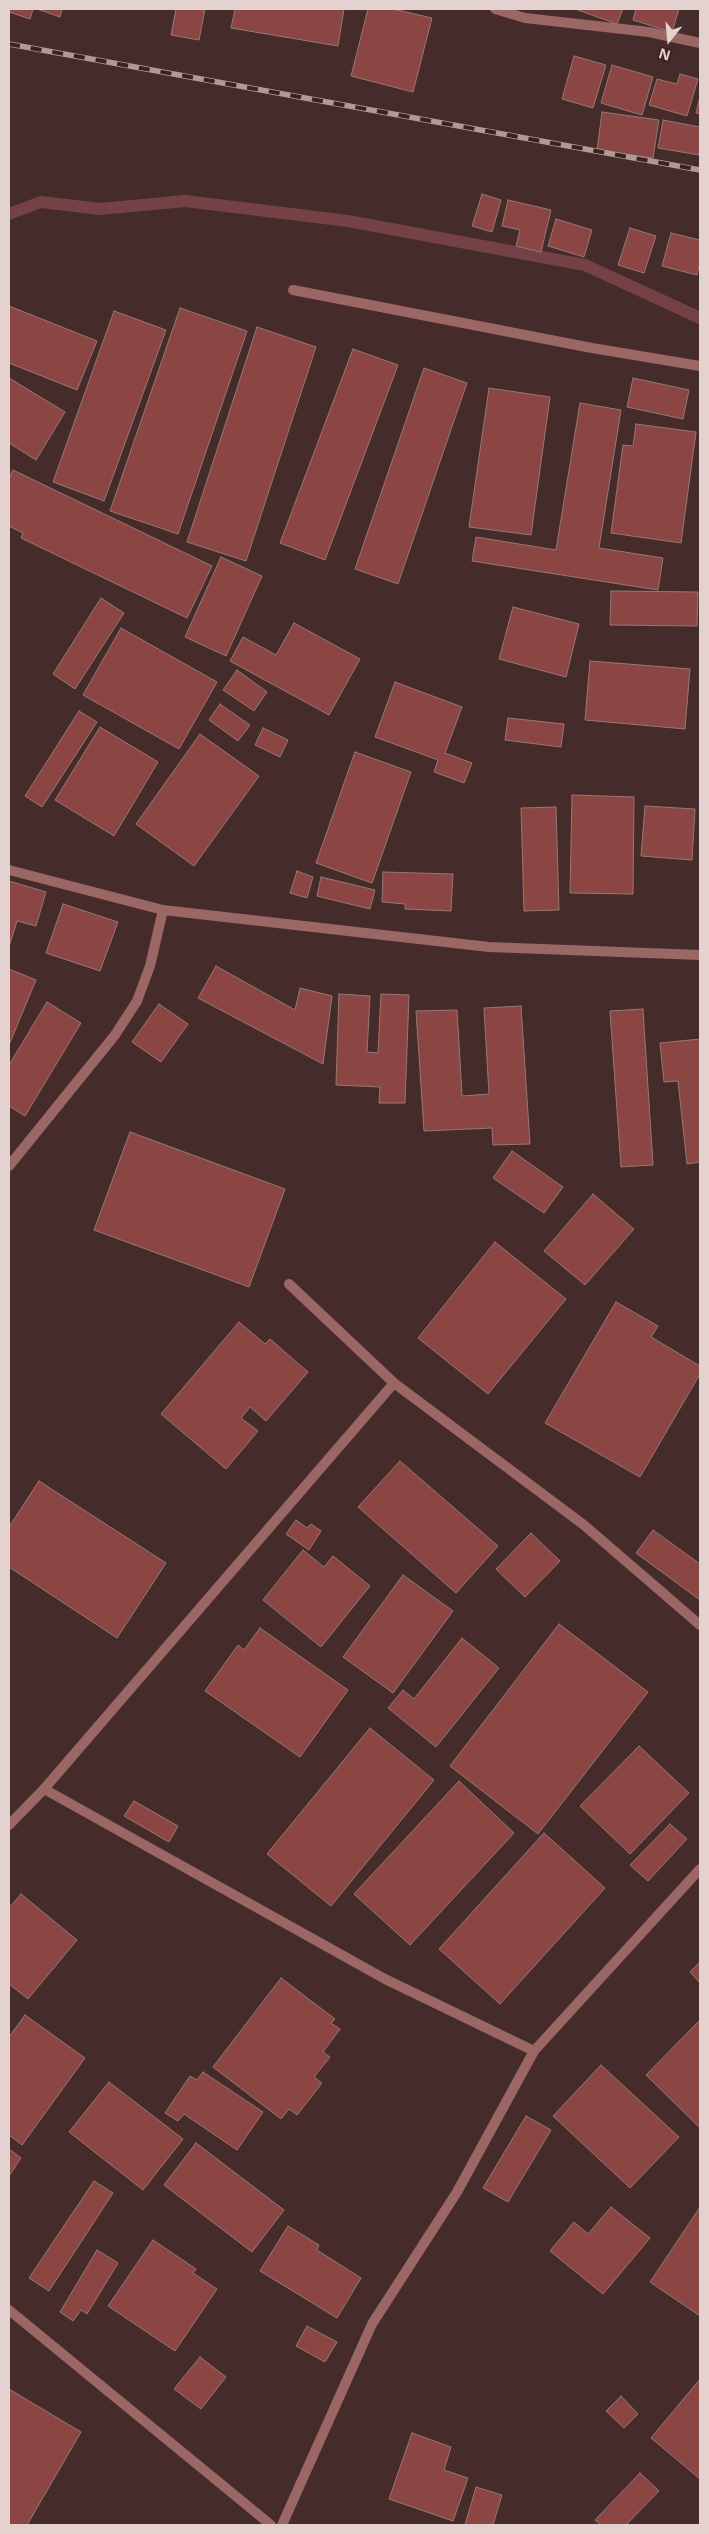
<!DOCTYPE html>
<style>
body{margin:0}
#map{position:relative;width:709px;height:2534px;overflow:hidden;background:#452c2a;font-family:"Open Sans",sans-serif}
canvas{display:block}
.frame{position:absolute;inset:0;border:10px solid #e3d2d0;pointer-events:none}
.north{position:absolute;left:644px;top:15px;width:50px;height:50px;-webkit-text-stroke:4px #3a2221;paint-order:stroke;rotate:197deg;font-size:14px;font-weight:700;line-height:20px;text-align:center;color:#e3d2d0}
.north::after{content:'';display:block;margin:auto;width:18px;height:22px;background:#e3d2d0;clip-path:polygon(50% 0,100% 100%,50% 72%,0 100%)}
</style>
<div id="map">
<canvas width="709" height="2534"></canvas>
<div class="frame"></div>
<div class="north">N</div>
</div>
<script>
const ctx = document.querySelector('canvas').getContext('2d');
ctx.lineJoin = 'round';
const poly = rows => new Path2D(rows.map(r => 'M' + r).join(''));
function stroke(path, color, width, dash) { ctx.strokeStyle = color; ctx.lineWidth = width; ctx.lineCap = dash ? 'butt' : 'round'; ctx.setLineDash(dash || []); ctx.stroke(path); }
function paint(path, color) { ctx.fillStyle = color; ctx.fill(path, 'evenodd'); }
stroke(poly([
 [9,214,41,202,100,209,185,201,348,221,585,265,700,318]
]), '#744245', 12);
const building = poly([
 [9,9,33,9,30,19,9,12,9,9],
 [37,9,62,9,60,17,37,9],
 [176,9,205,9,199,40,171,35,176,9],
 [235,9,344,9,338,46,231,28,235,9],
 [368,9,393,9,432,18,413,92,351,76,368,9],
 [575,9,623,9,617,24,575,9],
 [636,9,679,9,672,32,633,20,636,9],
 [574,56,606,65,593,108,562,99,574,56],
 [612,65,653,77,642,115,601,103,612,65],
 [680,74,698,79,687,116,649,105,657,79,677,84,680,74],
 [700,97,700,114,696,113,700,97],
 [602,112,659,120,653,158,597,150,602,112],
 [663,120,700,127,699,155,658,148,663,120],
 [482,194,501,200,492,232,472,226,482,194],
 [508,200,551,210,541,252,516,246,520,230,502,226,508,200],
 [556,219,592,230,584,257,548,246,556,219],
 [630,228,656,236,644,273,618,265,630,228],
 [671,233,700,240,700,262,697,275,662,266,671,233],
 [9,306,97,341,77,390,9,363,9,306],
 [180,308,247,331,178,534,110,511,180,308],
 [114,311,166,330,104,501,53,482,114,311],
 [257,327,316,347,246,561,187,542,257,327],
 [353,349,398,365,325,560,280,543,353,349],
 [424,368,467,383,398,584,355,569,424,368],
 [9,378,65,412,36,460,9,443,9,378],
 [633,378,689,390,683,419,627,407,633,378],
 [489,388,550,397,531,535,469,527,489,388],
 [580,403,621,410,599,548,663,558,658,590,472,561,476,537,556,550,580,403],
 [636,424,696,432,681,543,611,533,623,445,633,446,636,424],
 [13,470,212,566,187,618,21,538,23,533,9,526,9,478,13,470],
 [221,557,262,576,226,656,185,637,221,557],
 [611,591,698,592,697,626,610,625,611,591],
 [101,598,124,613,75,689,53,674,101,598],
 [513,607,579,624,566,677,499,659,513,607],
 [294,623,360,659,329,715,230,661,243,637,276,655,294,623],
 [121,628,217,682,179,749,83,695,121,628],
 [590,661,690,669,685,729,585,720,590,661],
 [237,670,267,692,254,711,223,690,237,670],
 [395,682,462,707,445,753,472,763,464,783,434,772,438,760,375,737,395,682],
 [220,704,250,725,238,741,209,720,220,704],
 [79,711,97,722,42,807,25,796,79,711],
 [508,718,564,724,561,747,505,740,508,718],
 [100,727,158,762,114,836,55,800,100,727],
 [263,728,288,740,280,757,255,745,263,728],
 [200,734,259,776,194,866,136,824,200,734],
 [355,752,411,772,372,883,316,863,355,752],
 [572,795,634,797,633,894,570,893,572,795],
 [645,806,695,809,692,860,641,856,645,806],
 [556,807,559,910,524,911,521,808,556,807],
 [297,871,313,877,307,898,290,893,297,871],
 [383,872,453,874,451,911,405,909,405,904,382,902,383,872],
 [321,877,375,890,370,909,317,896,321,877],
 [9,881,46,892,36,926,17,921,9,947,9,881],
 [63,904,118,922,100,971,46,953,63,904],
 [216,966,295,1010,300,988,332,996,323,1064,198,998,216,966],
 [9,969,36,980,9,1045,9,969],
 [339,994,370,996,367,1052,378,1053,381,994,409,995,405,1103,379,1103,380,1087,336,1085,339,994],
 [47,1002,81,1023,25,1116,9,1106,9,1065,47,1002],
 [159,1004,188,1024,161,1062,132,1042,159,1004],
 [521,1006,530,1144,493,1145,492,1128,424,1131,416,1011,457,1010,462,1096,489,1094,484,1008,521,1006],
 [643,1009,653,1165,621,1167,610,1011,643,1009],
 [700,1039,700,1162,687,1164,678,1081,664,1082,660,1043,700,1039],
 [130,1132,285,1189,249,1287,94,1230,130,1132],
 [512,1151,563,1187,544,1213,493,1178,512,1151],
 [593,1194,634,1229,585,1285,544,1251,593,1194],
 [495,1242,566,1299,488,1394,418,1338,495,1242],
 [616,1302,658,1326,651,1337,700,1366,700,1374,640,1477,545,1423,616,1302],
 [239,1322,265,1344,270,1339,308,1372,266,1421,250,1407,241,1418,258,1431,226,1469,161,1414,239,1322],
 [400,1461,498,1546,456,1593,358,1507,400,1461],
 [39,1481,166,1563,117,1638,9,1567,9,1527,39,1481],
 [296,1520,307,1528,311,1524,321,1531,309,1550,286,1534,296,1520],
 [653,1530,700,1564,700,1600,636,1553,653,1530],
 [531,1533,560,1561,525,1597,496,1569,531,1533],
 [303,1550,324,1567,333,1556,370,1586,321,1647,263,1600,303,1550],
 [403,1575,453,1611,393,1693,343,1657,403,1575],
 [559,1624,648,1692,538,1834,450,1766,559,1624],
 [260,1628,348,1690,300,1757,205,1691,238,1645,244,1650,260,1628],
 [462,1638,499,1668,436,1747,388,1708,403,1690,414,1699,462,1638],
 [370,1728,434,1780,331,1906,267,1854,370,1728],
 [639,1746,689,1793,630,1854,580,1806,639,1746],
 [459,1781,514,1833,410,1945,354,1894,459,1781],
 [134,1801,178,1826,169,1842,124,1816,134,1801],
 [670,1824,687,1839,648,1881,630,1865,670,1824],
 [544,1833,605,1888,500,2004,439,1949,544,1833],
 [21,1894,77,1940,28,1999,9,1984,9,1908,21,1894],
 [700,1962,700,1983,690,1972,700,1962],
 [281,1978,335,2019,331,2023,340,2029,323,2052,330,2057,314,2077,322,2083,297,2115,289,2109,281,2119,213,2067,281,1978],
 [25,2015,85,2058,22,2145,9,2135,9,2037,25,2015],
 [700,2020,700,2128,646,2075,700,2020],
 [601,2065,679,2137,630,2188,553,2116,601,2065],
 [203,2072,263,2112,237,2150,184,2114,178,2121,165,2113,190,2076,197,2080,203,2072],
 [109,2082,183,2139,143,2190,69,2132,109,2082],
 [526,2116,551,2130,508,2202,483,2188,526,2116],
 [196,2143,284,2210,252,2252,164,2185,196,2143],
 [9,2149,21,2158,9,2176,9,2149],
 [94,2181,113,2193,49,2291,29,2278,94,2181],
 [611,2207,650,2238,603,2294,550,2251,574,2222,588,2234,611,2207],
 [700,2207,700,2316,650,2282,700,2207],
 [288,2226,319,2245,317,2250,361,2278,337,2318,260,2271,288,2226],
 [153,2240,196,2269,193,2273,217,2289,175,2351,108,2306,153,2240],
 [97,2250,118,2263,87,2314,81,2310,73,2321,60,2312,97,2250],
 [307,2326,337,2342,325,2362,296,2346,307,2326],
 [200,2357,226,2377,201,2409,174,2389,200,2357],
 [700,2379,700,2479,651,2438,700,2379],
 [9,2389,81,2432,27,2525,9,2525,9,2389],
 [621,2396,638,2414,624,2428,606,2411,621,2396],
 [412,2433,451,2447,444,2470,468,2478,453,2521,389,2499,412,2433],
 [640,2473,659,2491,626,2525,601,2525,595,2520,640,2473],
 [476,2487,502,2495,493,2525,465,2525,476,2487]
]);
paint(building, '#8b4644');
stroke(building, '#967876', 1);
stroke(poly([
 [495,9,525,18,649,32,700,43],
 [293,290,592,348,700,366],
 [9,870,163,910,489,947,700,955],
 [9,1166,115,1035,137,1001,150,966,163,910],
 [289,1284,394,1383,584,1525,700,1625],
 [44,1789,385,1979,534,2051],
 [9,1825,44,1789,394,1383],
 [9,2310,271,2525],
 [282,2525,372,2324,457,2192,534,2051,700,1869]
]), '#9b6764', 10);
const rail = poly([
 [9,44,700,170]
]);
stroke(rail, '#ae9a98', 5.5);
stroke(rail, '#3a2221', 4, [11]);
</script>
